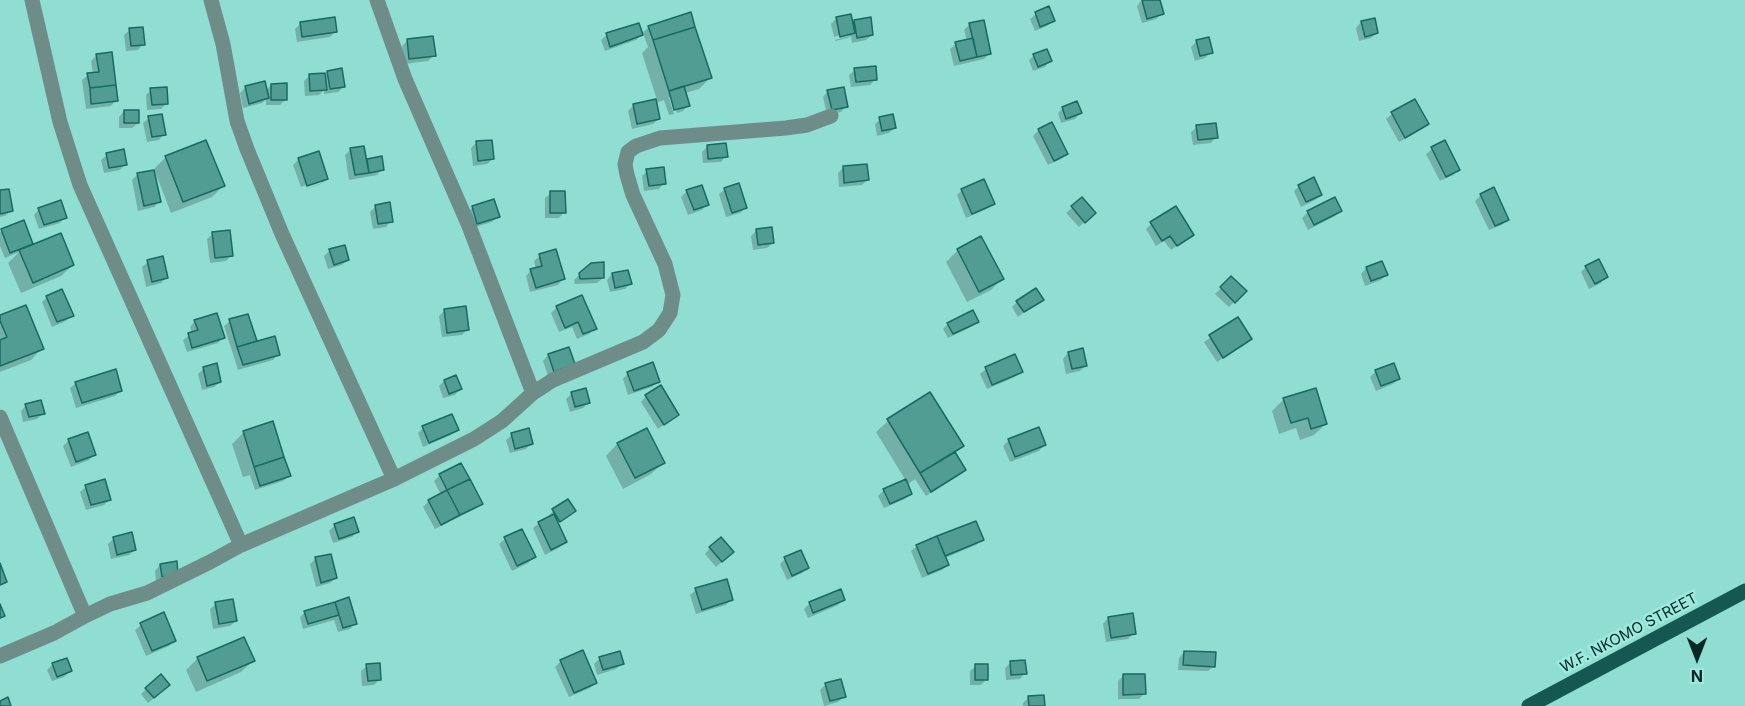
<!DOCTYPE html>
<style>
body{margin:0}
#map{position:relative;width:1745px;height:706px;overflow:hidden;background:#90ddd2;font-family:Inter,sans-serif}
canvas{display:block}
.north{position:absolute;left:1667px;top:628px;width:60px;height:60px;-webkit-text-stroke:4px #9deadf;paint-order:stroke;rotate:180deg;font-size:16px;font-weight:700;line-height:24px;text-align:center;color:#072925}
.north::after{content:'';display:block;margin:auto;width:21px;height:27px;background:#072925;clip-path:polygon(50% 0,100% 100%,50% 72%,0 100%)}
</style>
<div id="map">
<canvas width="1745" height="706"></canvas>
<div class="north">N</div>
</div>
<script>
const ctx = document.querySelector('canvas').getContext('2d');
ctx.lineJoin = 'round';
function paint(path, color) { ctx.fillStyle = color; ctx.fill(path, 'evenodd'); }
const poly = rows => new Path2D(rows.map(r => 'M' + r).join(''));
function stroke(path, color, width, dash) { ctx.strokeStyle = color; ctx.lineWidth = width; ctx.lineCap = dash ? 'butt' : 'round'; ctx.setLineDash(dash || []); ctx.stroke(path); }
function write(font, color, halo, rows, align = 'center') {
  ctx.font = font + ' Inter,sans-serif'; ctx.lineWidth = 5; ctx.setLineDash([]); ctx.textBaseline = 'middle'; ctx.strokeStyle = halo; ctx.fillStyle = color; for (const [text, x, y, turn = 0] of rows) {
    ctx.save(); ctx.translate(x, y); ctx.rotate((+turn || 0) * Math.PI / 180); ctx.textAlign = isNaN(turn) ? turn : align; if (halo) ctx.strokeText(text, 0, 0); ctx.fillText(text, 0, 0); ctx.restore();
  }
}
paint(poly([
 [1142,0,1158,0,1162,13,1156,19,1142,23,1137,6],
 [1036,14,1053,21,1047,26,1035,31,1030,19],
 [837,18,851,24,855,21,872,35,866,40,852,43,851,36,848,38,835,41,835,40,849,36,849,33,834,37,831,24],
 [1361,22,1377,33,1371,38,1359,41,1356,28],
 [301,23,335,32,330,37,297,42,295,29],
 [970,24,989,54,984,59,954,66,950,49,956,44,967,41,964,30],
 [649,27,710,78,699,89,685,93,688,105,683,111,677,113,672,98,669,98,674,114,669,115,664,100,655,103,659,119,653,124,632,129,628,111,634,105,657,100,642,53,648,47,643,33,636,40,605,51,601,40,607,35,641,34],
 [130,30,143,44,138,50,126,51,124,35],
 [407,41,434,55,428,61,404,64,402,46],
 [1196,42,1211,52,1205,58,1195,61,1191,47],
 [97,55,116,100,111,106,86,109,82,80,88,75,93,74,91,61],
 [1034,55,1050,61,1045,67,1033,71,1029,60],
 [855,70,876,79,870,85,851,87,849,75],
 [327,72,344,86,338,92,324,94,324,90,319,95,305,96,304,81,310,75,325,74],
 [271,85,286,99,280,105,266,105,266,99,262,103,243,108,240,93,246,87,266,91],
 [151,90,167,103,161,109,147,110,146,95],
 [828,91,846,106,841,112,827,115,823,97],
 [1415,101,1427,123,1422,129,1399,142,1386,119,1392,114],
 [1063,108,1080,113,1075,119,1061,123,1058,113],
 [124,111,138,123,132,128,119,128,119,117],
 [149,118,164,134,159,140,147,142,143,123],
 [880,119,895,128,889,133,877,136,875,124],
 [1051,124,1066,153,1061,159,1048,165,1033,136,1039,130],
 [1197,127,1216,137,1211,143,1193,145,1191,132],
 [206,142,223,186,212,197,171,213,154,169,166,157],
 [476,143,493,159,487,164,473,166,471,148],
 [708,146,726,156,721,162,703,163,702,152],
 [1432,149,1458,170,1453,175,1440,181,1426,154],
 [350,150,365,160,380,157,382,169,377,175,349,180,345,155],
 [107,155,125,164,120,170,104,173,101,160],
 [299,159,327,179,321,184,302,191,322,183,322,180,301,187,293,165],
 [843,168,867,180,862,185,839,187,838,173],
 [647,171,664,183,659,189,644,191,642,176],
 [137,175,159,202,154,207,138,211,132,180],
 [1299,186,1320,195,1315,200,1301,207,1294,191],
 [725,189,745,208,740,213,726,217,719,194],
 [962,190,993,203,987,209,966,218,957,195],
 [687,191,707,204,702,210,688,215,681,197],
 [0,192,11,211,5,216,0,217],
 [551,193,564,212,559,218,545,218,545,198],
 [1481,195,1507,219,1502,225,1489,230,1475,201],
 [1082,199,1094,213,1079,227,1066,213],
 [493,201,498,216,492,222,472,228,467,213,472,208],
 [376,206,391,221,386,227,373,229,370,212],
 [39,209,65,217,60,223,39,229,34,215],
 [1340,211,1335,216,1308,230,1302,218,1308,212],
 [23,221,33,246,73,265,61,276,21,293,8,263,19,252,5,258,0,246,0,232],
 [1151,224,1192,235,1171,250,1164,241,1156,246,1146,229],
 [756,231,773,243,767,248,753,250,751,236],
 [213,234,231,256,226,261,210,263,207,239],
 [330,250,348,260,342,265,328,269,324,256],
 [958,250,1002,279,991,290,967,302,946,262],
 [540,256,563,279,558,285,530,292,526,276,531,270,536,269,534,261],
 [148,262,166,278,161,283,146,287,142,267],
 [1382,263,1386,275,1381,280,1365,286,1361,274,1366,268],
 [1586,267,1606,277,1601,283,1589,289,1581,272],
 [580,274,603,278,597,283,575,284,574,280],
 [612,274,630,284,625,289,610,292,607,280],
 [1231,278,1245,291,1229,307,1215,294],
 [47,297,72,315,66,321,52,327,42,302],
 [1042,299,1018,317,1012,307,1017,302],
 [557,307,595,328,589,334,577,339,572,327,559,332,551,313],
 [445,310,467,330,462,335,442,337,439,316],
 [247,316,256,343,278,354,273,360,238,370,224,326,230,321],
 [0,317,42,348,31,360,0,372],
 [1237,319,1250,339,1217,362,1204,342],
 [195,321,223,337,218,343,187,352,183,340,192,333,190,327],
 [977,321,971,327,948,338,943,329,948,324],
 [568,349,568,370,548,376,543,361,548,355],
 [1068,353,1085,366,1080,371,1066,374,1063,359],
 [204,368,220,382,214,387,202,390,198,374],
 [986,369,1021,371,1015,377,987,389,980,374],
 [1376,371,1398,379,1393,384,1376,391,1370,377],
 [628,373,658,381,652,387,628,395,623,379],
 [444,381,460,389,455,395,443,398,439,386],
 [76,383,120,391,115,396,76,408,70,388],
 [572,393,589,402,583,408,570,412,566,399],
 [930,394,962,446,954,454,964,470,926,496,915,479,907,485,911,493,905,499,884,508,878,496,884,490,906,481,876,432,888,421],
 [646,396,677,415,658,429,641,402],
 [1284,399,1326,424,1314,435,1300,440,1296,428,1279,434,1272,411],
 [26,405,43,413,37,419,23,422,21,411],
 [272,423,289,476,283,481,255,490,250,475,243,477,232,444,243,433],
 [423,428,457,429,451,435,423,447,418,433],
 [646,430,663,463,651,474,623,489,606,456,617,444],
 [512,435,532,443,526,449,510,453,506,440],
 [69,440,94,454,89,460,71,467,63,446],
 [1009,440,1044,445,1039,451,1010,462,1003,446],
 [461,465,481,504,475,509,435,529,423,507,429,501,441,495,434,481,440,475],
 [86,487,110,499,104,505,86,510,80,492],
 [553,511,574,511,557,524,565,542,560,547,545,555,533,528,539,523,549,518,548,516],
 [335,525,357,532,352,537,333,543,329,531],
 [114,538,135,550,129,555,111,559,108,544],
 [505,539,534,557,528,563,512,571,499,544],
 [982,540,976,545,945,558,948,565,942,570,922,578,911,551,917,546],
 [710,548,727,557,716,567,705,554],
 [330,555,336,578,330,583,316,587,310,564,315,559],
 [785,559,807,568,802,573,787,580,780,564],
 [160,565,177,575,156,582,155,571],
 [696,590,731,599,726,605,696,614,690,595],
 [348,599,355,623,350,629,338,632,334,620,303,629,300,617,305,612],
 [843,600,838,605,808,618,804,609,810,603],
 [216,604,236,621,230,626,213,629,210,609],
 [163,614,174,641,169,646,146,656,135,630,141,625],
 [1108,618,1134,633,1128,639,1106,642,1103,624],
 [244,639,253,661,241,672,196,692,186,670,198,658],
 [1184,652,1214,666,1208,671,1178,670,1179,658],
 [600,658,622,663,616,669,597,675,594,664],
 [561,661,596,682,590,688,569,697,555,667],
 [1011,662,1025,673,1020,679,1006,680,1005,668],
 [53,664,70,671,64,677,52,681,47,670],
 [367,666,380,679,374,685,362,686,361,671],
 [976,666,987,679,981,685,970,685,970,671],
 [1123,676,1145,693,1139,699,1118,699,1118,681],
 [826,684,844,697,838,702,824,706,820,690],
 [146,689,162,691,148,703,141,694],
 [1029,697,1043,706,1023,706,1023,703]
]), '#0003');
const building = poly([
 [1142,0,1160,0,1164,14,1147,19,1142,0],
 [1049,6,1055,21,1040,27,1035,12,1049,6],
 [691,12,695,27,653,40,648,26,691,12],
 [851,14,855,33,840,37,836,17,851,14],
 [335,17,337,32,302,37,300,22,335,17],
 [871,17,873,35,857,38,854,20,871,17],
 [1375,18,1378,33,1365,37,1361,21,1375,18],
 [984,20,991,54,977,57,969,23,984,20],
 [639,23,643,35,610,47,606,33,639,23],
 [143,27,145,45,131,46,129,28,143,27],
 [695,27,712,78,669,91,653,40,695,27],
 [433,36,436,56,409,59,407,39,433,36],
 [1209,37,1213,53,1200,56,1196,40,1209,37],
 [973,38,977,57,960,61,955,42,973,38],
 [1047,49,1052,61,1038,67,1033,54,1047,49],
 [112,52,116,85,90,88,87,73,99,72,96,54,112,52],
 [876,66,877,80,856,82,854,68,876,66],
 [342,68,345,87,330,89,327,71,342,68],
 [325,73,327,90,310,91,309,74,325,73],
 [265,81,269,98,249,104,245,86,265,81],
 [287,83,287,100,271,100,271,84,287,83],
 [116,85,118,101,91,104,90,88,116,85],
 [684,86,690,106,674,110,669,91,684,86],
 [167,87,168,104,152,105,150,88,167,87],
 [844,87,848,107,832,110,827,90,844,87],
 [656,99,660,119,637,124,633,104,656,99],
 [1415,99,1429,124,1405,138,1391,112,1415,99],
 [1077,101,1082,113,1066,119,1062,107,1077,101],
 [124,110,139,110,139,123,124,123,124,110],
 [162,114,166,135,152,137,148,116,162,114],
 [893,114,896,128,882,131,879,117,893,114],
 [1052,122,1068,154,1054,161,1038,129,1052,122],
 [1216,123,1218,138,1198,140,1196,125,1216,123],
 [206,140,225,186,183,202,165,156,206,140],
 [492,140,494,159,478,161,476,141,492,140],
 [1445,140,1460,170,1446,177,1431,147,1445,140],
 [726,143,728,157,708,159,707,145,726,143],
 [364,146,369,173,355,175,350,148,364,146],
 [124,149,127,165,109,168,106,153,124,149],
 [319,151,328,179,307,186,298,158,319,151],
 [382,156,384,170,369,173,367,159,382,156],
 [867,164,869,180,844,183,843,166,867,164],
 [664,167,666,184,649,186,646,169,664,167],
 [154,170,161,202,144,206,137,173,154,170],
 [1314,177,1322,195,1306,202,1298,185,1314,177],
 [984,179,995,204,972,214,961,189,984,179],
 [739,183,747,208,732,213,724,188,739,183],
 [702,185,709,205,694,210,686,190,702,185],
 [1494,187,1509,220,1495,226,1480,194,1494,187],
 [9,189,13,211,0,214,0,190,9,189],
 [550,191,565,191,566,213,550,213,550,191],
 [1082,197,1096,213,1085,223,1071,206,1082,197],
 [1335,197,1342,211,1314,225,1307,211,1335,197],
 [494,199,500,217,477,224,472,206,494,199],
 [61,200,67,218,44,225,38,208,61,200],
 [390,202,393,222,378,224,375,205,390,202],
 [1176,206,1194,235,1177,246,1170,236,1162,241,1150,222,1176,206],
 [24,220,33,244,10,253,1,229,24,220],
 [772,227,774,243,758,245,756,229,772,227],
 [230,230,233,256,215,258,212,232,230,230],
 [61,233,74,265,33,283,19,250,61,233],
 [981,236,1004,279,979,292,957,249,981,236],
 [345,245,349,260,334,265,329,249,345,245],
 [556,249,565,279,536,288,530,269,542,266,539,254,556,249],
 [163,256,168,278,152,282,147,260,163,256],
 [1599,259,1608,277,1595,284,1585,266,1599,259],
 [1382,261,1388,275,1371,281,1366,267,1382,261],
 [604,262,604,278,580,279,579,273,591,263,604,262],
 [628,270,632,284,615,288,612,273,628,270],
 [1231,276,1247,291,1235,303,1220,287,1231,276],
 [1036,288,1044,300,1024,312,1016,301,1036,288],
 [62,289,74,316,57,322,46,296,62,289],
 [582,295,597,329,583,334,578,322,565,328,556,306,582,295],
 [26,305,44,349,0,366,0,340,7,337,0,321,0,315,26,305],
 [466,306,469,330,447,333,444,309,466,306],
 [973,310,979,322,953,334,947,323,973,310],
 [217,313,225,338,192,348,188,333,198,330,194,320,217,313],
 [248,314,257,341,237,347,229,319,248,314],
 [1238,317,1252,339,1223,358,1209,335,1238,317],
 [275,336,280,355,243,365,237,347,275,336],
 [569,347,575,364,554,372,548,354,569,347],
 [1083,348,1087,366,1072,369,1068,352,1083,348],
 [1015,354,1023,372,992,385,985,367,1015,354],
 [653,362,660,382,634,391,627,372,653,362],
 [217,363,221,382,207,386,203,367,217,363],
 [1394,363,1400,379,1381,386,1375,370,1394,363],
 [116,369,122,391,82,403,75,382,116,369],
 [456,375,462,389,449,394,444,380,456,375],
 [661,385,679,415,664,425,645,395,661,385],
 [586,388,590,403,575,407,571,392,586,388],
 [1316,388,1327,424,1311,429,1308,418,1291,423,1283,398,1316,388],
 [930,392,964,446,920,473,887,419,930,392],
 [41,400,45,414,29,417,25,404,41,400],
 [452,414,459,430,429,443,422,426,452,414],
 [273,421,284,457,254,467,243,431,273,421],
 [1039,427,1046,445,1015,457,1008,439,1039,427],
 [529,428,533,444,515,449,511,433,529,428],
 [647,428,665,463,635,478,617,443,647,428],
 [88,432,96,455,76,462,68,439,88,432],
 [955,452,966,470,931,492,920,473,955,452],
 [284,457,291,476,260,486,254,467,284,457],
 [461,463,470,479,447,490,439,474,461,463],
 [105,479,111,500,91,505,85,485,105,479],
 [470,479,483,504,460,515,447,490,470,479],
 [906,479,912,494,890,504,883,489,906,479],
 [447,490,460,515,441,525,428,500,447,490],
 [568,499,576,511,560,522,552,509,568,499],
 [554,514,567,542,551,550,538,522,554,514],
 [354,517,359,532,339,539,334,524,354,517],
 [976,521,984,540,945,556,937,536,976,521],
 [522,529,536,557,517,566,504,537,522,529],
 [132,532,136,550,117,555,113,537,132,532],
 [937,536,949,565,928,574,916,545,937,536],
 [721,537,734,552,722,562,709,547,721,537],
 [801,550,809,568,792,576,784,557,801,550],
 [331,554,337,578,321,583,315,557,331,554],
 [177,561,178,575,162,577,160,564,177,561],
 [0,563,7,582,0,585,0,563],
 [727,579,733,600,702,610,695,588,727,579],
 [841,589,845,600,813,613,809,602,841,589],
 [349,597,357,624,343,628,335,602,349,597],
 [233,599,237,621,219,624,215,602,233,599],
 [335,602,339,615,308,624,304,611,335,602],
 [0,604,5,616,0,618,0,604],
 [164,612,176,641,152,651,140,623,164,612],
 [1133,613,1136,634,1111,638,1108,617,1133,613],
 [244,637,255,661,207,681,197,657,244,637],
 [583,650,597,683,574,693,560,660,583,650],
 [620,651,624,664,603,670,599,657,620,651],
 [1184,651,1216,652,1215,667,1183,665,1184,651],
 [67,658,72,671,57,677,52,663,67,658],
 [1025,660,1027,674,1011,675,1010,661,1025,660],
 [380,663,381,680,368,681,366,664,380,663],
 [975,664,988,664,988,680,975,680,975,664],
 [161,674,170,685,154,698,145,688,161,674],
 [1123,674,1145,674,1146,694,1123,695,1123,674],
 [841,679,846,697,830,701,825,683,841,679],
 [1044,695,1045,706,1029,706,1028,696,1044,695],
 [8,697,11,706,0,706,0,701,8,697]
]);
paint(building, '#519d94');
stroke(building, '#166b62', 1.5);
stroke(poly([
 [32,0,60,122,80,185,241,545],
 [211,0,223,44,237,121,247,149,282,234,394,479],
 [377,0,405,79,469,226,533,393],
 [0,417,85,616,110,604,147,593,210,562,241,545,394,479,474,439,502,421,533,393,553,380,643,342,659,330,670,313,673,295,665,264,633,195,627,175,625,164,628,152,636,146,660,138,786,128,807,125,831,116],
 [0,656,54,633,85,616]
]), '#6f8d88', 15);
stroke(poly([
 [1529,706,1745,591]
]), '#155851', 15);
write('15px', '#072925', '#9deadf', [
 ["W.F. NKOMO STREET",1629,633,-28]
]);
</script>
